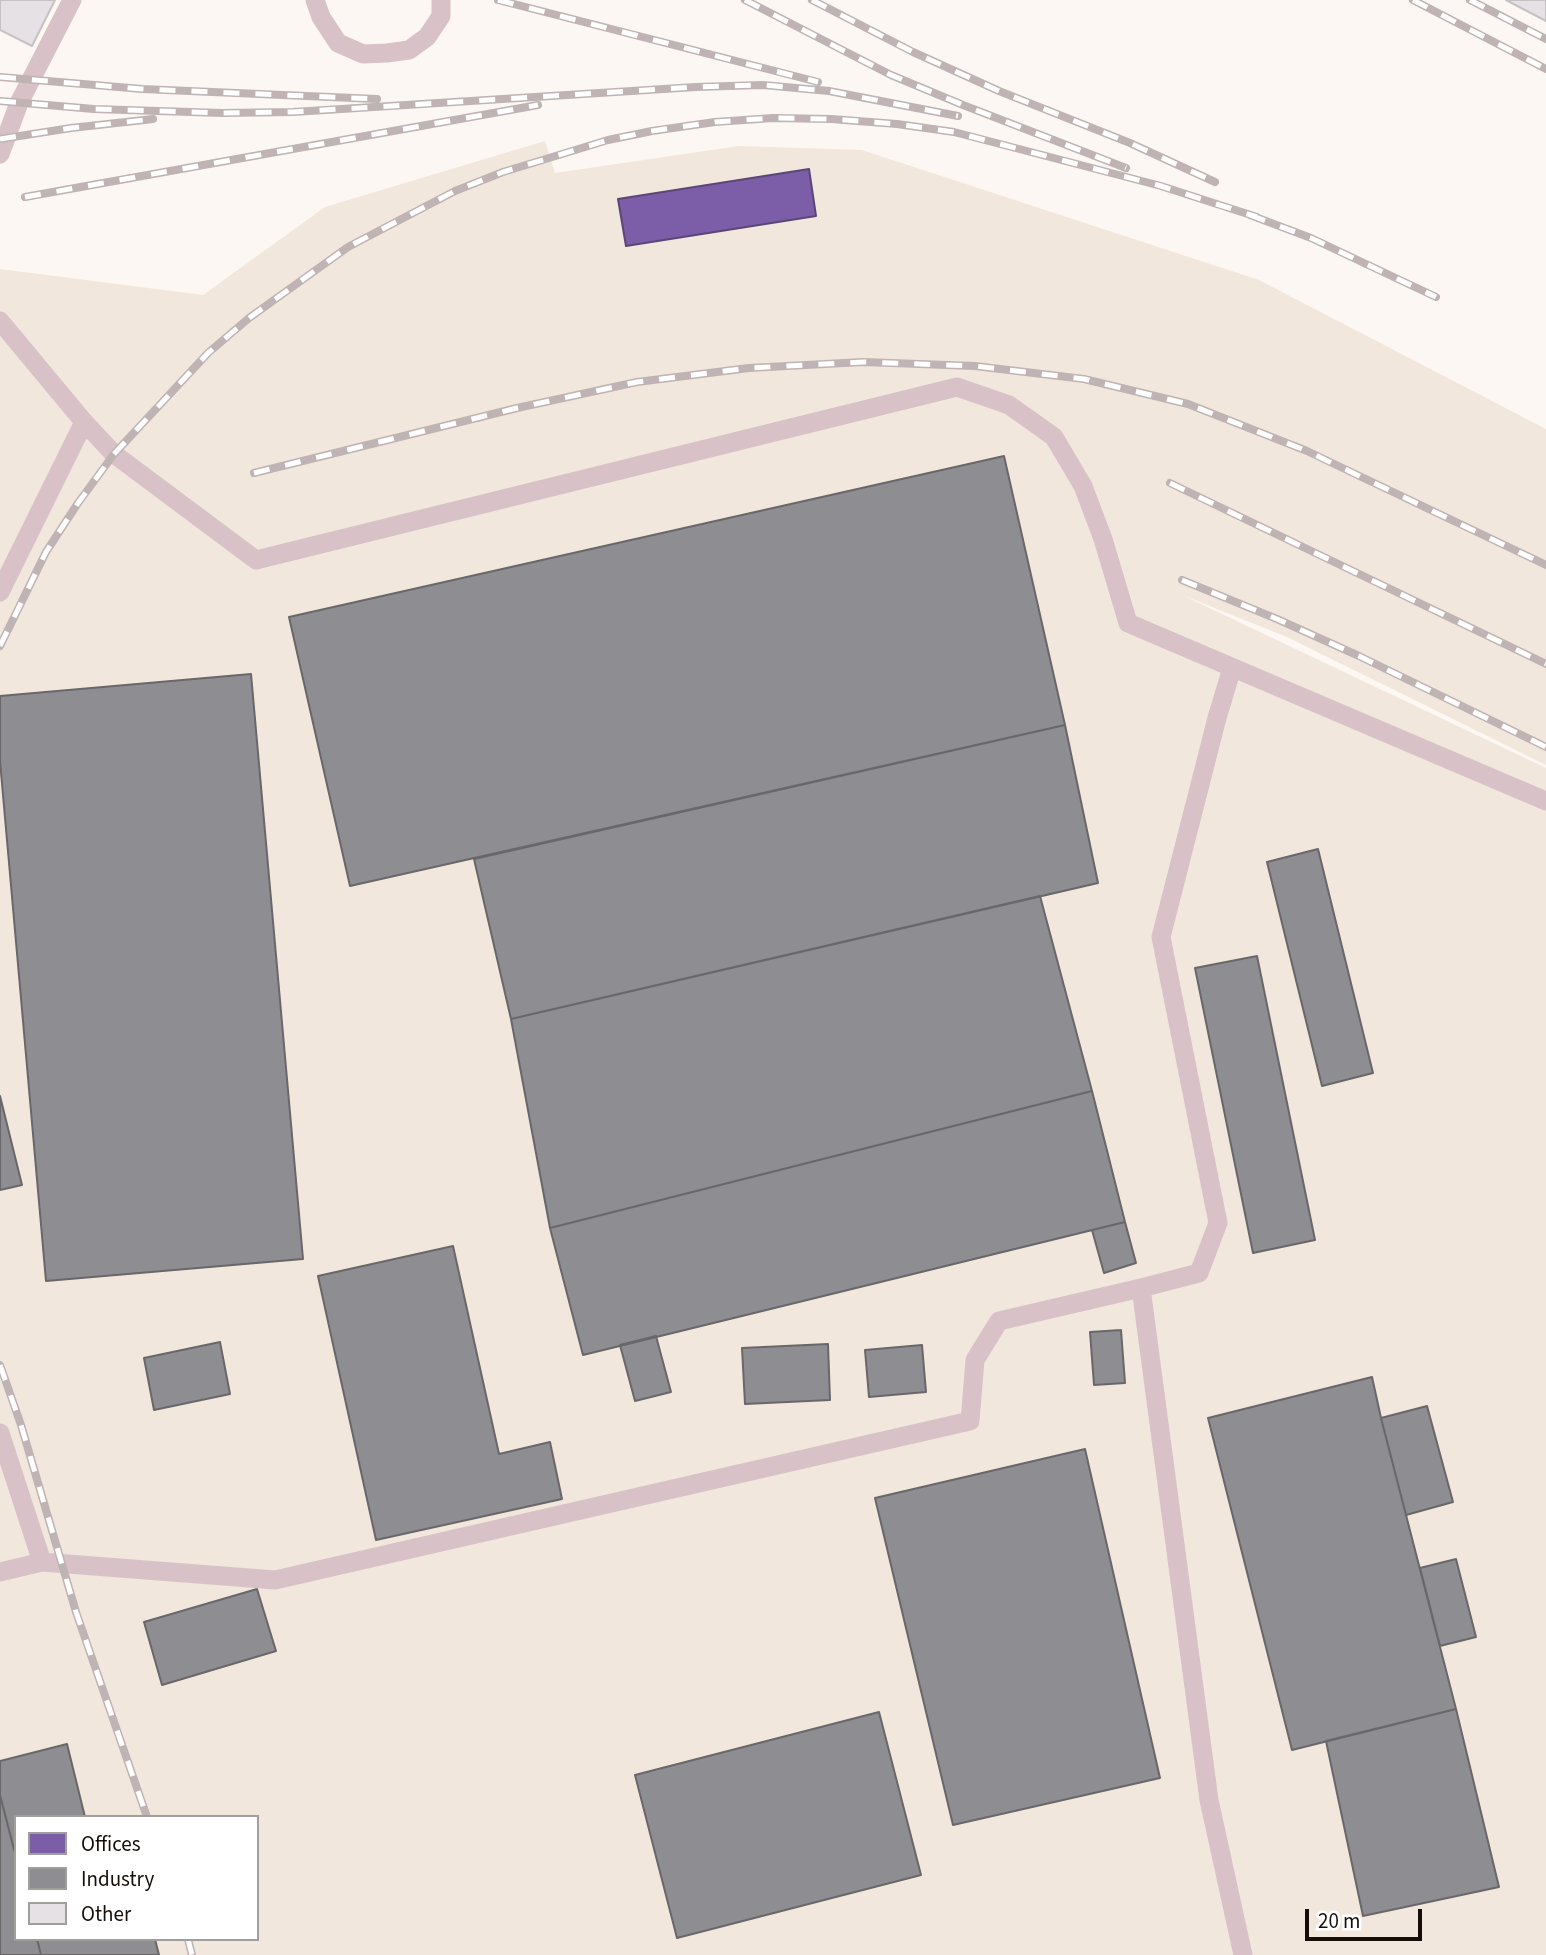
<!DOCTYPE html>
<style>
body{margin:0}
#map{position:relative;width:1546px;height:1955px;overflow:hidden;background:#fcf7f2;font-family:"Source Sans 3",sans-serif}
canvas{display:block}
.legend{position:absolute;left:14px;top:1815px;width:245px;height:126px;box-sizing:border-box;background:#fff;border:2px solid #a19f9c;margin:0;padding:9px 12px;list-style:none;font-size:21px;color:#150e08}
.legend li{display:flex;align-items:center;gap:14px;height:35px}
.legend b{width:35px;border:2px solid #a19f9c}
.scale{position:absolute;left:1305px;top:1909px;width:117px;height:32px;box-sizing:border-box;border:4px solid #150e08;border-top:0;padding-left:9px;font-size:21px;line-height:24px;white-space:nowrap;color:#150e08;-webkit-text-stroke:5px #fff;paint-order:stroke}
</style>
<div id="map">
<canvas width="1546" height="1955"></canvas>
<ul class="legend">
<li><b style="height:19px;background:#7b5ea7"></b>Offices</li>
<li><b style="height:19px;background:#8d8d92"></b>Industry</li>
<li><b style="height:19px;background:#e5e1e4"></b>Other</li>
</ul>
<div class="scale">20 m</div>
</div>
<script>
const ctx = document.querySelector('canvas').getContext('2d');
ctx.lineJoin = 'round';
function paint(path, color) { ctx.fillStyle = color; ctx.fill(path, 'evenodd'); }
const poly = rows => new Path2D(rows.map(r => 'M' + r).join(''));
function stroke(path, color, width, dash) { ctx.strokeStyle = color; ctx.lineWidth = width; ctx.lineCap = dash ? 'butt' : 'round'; ctx.setLineDash(dash || []); ctx.stroke(path); }
paint(poly([
 [545,141,555,173,739,146,862,150,1259,280,1546,429,1546,765,1287,637,1182,595,1546,768,1546,1955,0,1955,0,269,203,295,325,207],
 [16,1817,257,1817,257,1939,16,1939]
]), '#f2e7dd');
const offices = poly([
 [809,169,816,216,626,246,618,199,809,169]
]);
paint(offices, '#7b5ea7');
stroke(offices, '#5c4677', 2);
const industry = poly([
 [1004,456,1065,725,350,886,289,617,1004,456],
 [251,674,303,1259,46,1281,0,761,0,696,251,674],
 [1065,725,1098,883,511,1019,474,859,1065,725],
 [1318,849,1373,1073,1322,1086,1267,862,1318,849],
 [1040,896,1092,1091,550,1228,511,1019,1040,896],
 [1257,956,1315,1240,1253,1253,1195,968,1257,956],
 [1092,1091,1125,1222,583,1355,550,1228,1092,1091],
 [0,1096,22,1185,0,1190,0,1096],
 [1125,1222,1136,1263,1104,1273,1092,1230,1125,1222],
 [453,1246,499,1454,550,1442,562,1499,376,1540,318,1276,453,1246],
 [1121,1330,1125,1383,1094,1385,1090,1332,1121,1330],
 [656,1336,671,1392,635,1401,620,1345,656,1336],
 [220,1342,230,1394,154,1410,144,1358,220,1342],
 [828,1344,830,1400,745,1404,742,1348,828,1344],
 [922,1345,926,1392,869,1397,865,1350,922,1345],
 [1372,1377,1381,1418,1456,1709,1292,1750,1208,1418,1372,1377],
 [1427,1406,1453,1502,1406,1515,1381,1418,1427,1406],
 [1085,1449,1160,1778,953,1825,875,1498,1085,1449],
 [1456,1559,1476,1637,1440,1646,1420,1568,1456,1559],
 [257,1589,276,1651,162,1685,144,1622,257,1589],
 [1456,1709,1499,1887,1363,1916,1326,1741,1456,1709],
 [879,1712,921,1875,677,1938,635,1775,879,1712],
 [67,1744,85,1817,16,1817,16,1857,0,1795,0,1761,67,1744],
 [0,1795,16,1857,16,1939,37,1939,41,1955,0,1955,0,1795],
 [37,1939,155,1939,159,1955,41,1955,37,1939]
]);
paint(industry, '#8d8d92');
stroke(industry, '#696769', 2);
const building = poly([
 [0,0,55,0,32,46,0,30,0,0],
 [1506,0,1546,0,1546,21,1506,0]
]);
paint(building, '#e5e1e4');
stroke(building, '#c6c2c4', 2);
stroke(poly([
 [315,0,321,17,338,43,363,54,387,53,409,50,427,37,441,16,441,0],
 [0,154,19,103,72,0],
 [0,321,84,422,114,454,256,560,957,387,1009,405,1054,437,1083,486,1103,539,1128,623,1546,801],
 [0,592,84,422],
 [1232,668,1217,718,1161,937,1218,1223,1199,1273,1141,1288,1209,1800,1243,1955],
 [0,1433,42,1562,0,1572],
 [42,1562,275,1580,970,1421,975,1360,999,1321,1141,1288]
]), '#d8c2c8', 19);
const rail = poly([
 [498,0,818,82],
 [745,0,891,75,963,105,1126,168],
 [812,0,913,52,999,91,1130,143,1215,182],
 [1413,0,1546,69],
 [1470,0,1546,39],
 [0,77,142,89,377,99],
 [0,101,94,109,223,113,293,112,696,87,763,85,829,91,958,116],
 [0,139,71,128,153,119],
 [25,197,538,105],
 [1250,215,1311,238,1436,297],
 [254,473,517,408,637,382,749,368,863,362,975,366,1084,379,1188,404,1307,451,1546,565],
 [1170,483,1546,664],
 [1182,580,1277,619,1359,656,1546,747],
 [0,646,46,552,78,503,114,454,208,353,249,318,348,247,455,191,503,172,608,140,652,131,715,122,773,118,831,119,897,124,954,132,1161,186,1257,217],
 [0,1365,21,1425,76,1612,147,1817],
 [188,1939,192,1955]
]);
stroke(rail, '#bfb3b3', 8);
stroke(rail, '#fff', 5, [16]);
</script>
